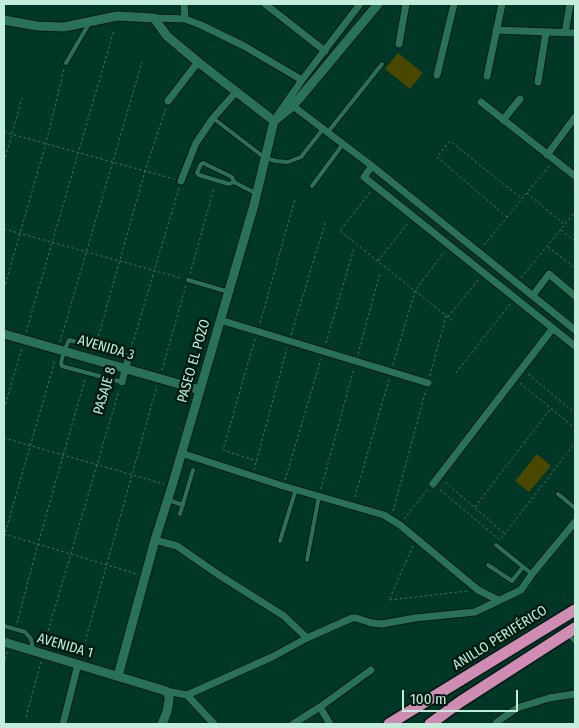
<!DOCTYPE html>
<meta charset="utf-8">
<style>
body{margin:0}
#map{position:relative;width:579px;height:728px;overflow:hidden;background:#003727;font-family:"Fira Sans Condensed",sans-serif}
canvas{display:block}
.frame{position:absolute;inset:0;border:5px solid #c1edda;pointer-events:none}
.scale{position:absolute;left:402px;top:690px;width:116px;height:22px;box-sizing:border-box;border:2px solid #c1edda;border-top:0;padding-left:6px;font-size:15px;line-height:18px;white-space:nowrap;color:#c1edda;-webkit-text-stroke:4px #001b12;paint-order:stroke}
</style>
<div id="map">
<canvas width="579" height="728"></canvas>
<div class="frame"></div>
<div class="scale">100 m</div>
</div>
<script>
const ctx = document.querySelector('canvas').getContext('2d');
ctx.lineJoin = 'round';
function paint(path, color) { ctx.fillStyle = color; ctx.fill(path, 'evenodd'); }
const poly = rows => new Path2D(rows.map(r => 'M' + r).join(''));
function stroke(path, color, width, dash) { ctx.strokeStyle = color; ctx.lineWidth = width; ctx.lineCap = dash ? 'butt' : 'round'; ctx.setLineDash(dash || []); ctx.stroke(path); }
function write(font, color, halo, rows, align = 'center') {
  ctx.font = font + ' "Fira Sans Condensed",sans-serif'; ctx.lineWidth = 5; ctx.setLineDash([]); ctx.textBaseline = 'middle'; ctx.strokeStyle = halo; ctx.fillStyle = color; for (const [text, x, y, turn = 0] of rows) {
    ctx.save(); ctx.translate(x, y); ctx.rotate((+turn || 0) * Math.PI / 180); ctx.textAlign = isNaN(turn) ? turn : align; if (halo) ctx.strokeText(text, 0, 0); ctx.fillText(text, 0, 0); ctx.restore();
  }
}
paint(poly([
 [398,53,423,73,410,89,385,69],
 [537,454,551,466,529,492,515,481]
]), '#494700');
const service = poly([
 [66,63,90,22],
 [213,118,265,158,276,161,288,162,301,157,323,129],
 [328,132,382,64],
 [234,182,229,184,199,175,197,173,201,164,203,163,232,177,234,182,257,194],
 [312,186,343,144],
 [188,280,229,292],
 [122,382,65,367,62,366,61,363,64,351,69,340,129,356],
 [558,494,575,508],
 [168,500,183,505],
 [180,514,193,470],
 [280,541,296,489],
 [496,545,532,574],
 [307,560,319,496],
 [488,565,512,581,523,567],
 [4,626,25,632,31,639,33,649],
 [569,635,575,642]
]);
const minor = poly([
 [184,4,185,19],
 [265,4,325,51],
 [154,18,185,19,201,25,244,46,302,80],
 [496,30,575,33],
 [565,33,570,4],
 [399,44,406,4],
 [437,75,454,4],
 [487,76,502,4],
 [538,82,546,32],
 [168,101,198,62],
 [481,102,575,176],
 [293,106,372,166,575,330],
 [277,116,302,80,360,4],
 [503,120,520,99],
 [547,155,575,117],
 [372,166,364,177,575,346],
 [181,181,196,143,213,118,236,92],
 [533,295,549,274,575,296],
 [220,320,428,383],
 [122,382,129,356],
 [181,453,283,486,384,515,400,525,478,590,498,600],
 [433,484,553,328],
 [155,540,177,546,219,575,284,616,307,638],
 [166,691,187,695,272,657,307,638,352,618,356,618,372,623,382,624,415,618,475,612,521,590,532,574,575,522],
 [187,695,214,724],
 [320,707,330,724],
 [63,724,78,664],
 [293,724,320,707,371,670],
 [496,724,497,722,517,708,549,698,575,694]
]);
const tertiary = poly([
 [4,20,37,26,64,27,117,16,154,18,167,36,198,62,274,121],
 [4,334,200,390],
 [4,642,166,691,169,696,169,700,167,712,162,724],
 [118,676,155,540,172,486,254,205,274,121,293,106,378,4]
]);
const trunk = poly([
 [389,724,575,610],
 [430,724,460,702,575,628]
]);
stroke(service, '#001b12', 6);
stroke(minor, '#001b12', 9);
stroke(tertiary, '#001b12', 11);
stroke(trunk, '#001b12', 14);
stroke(poly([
 [4,132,174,179],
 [4,162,22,98],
 [370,192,340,231,454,322],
 [527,193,564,224],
 [507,217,437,157,450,141,522,199],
 [4,229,181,278],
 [561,230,575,241],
 [484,245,550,165],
 [548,247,575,268],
 [378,261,408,223],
 [190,274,214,188],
 [521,278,575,212],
 [4,289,46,143,64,69],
 [448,317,479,279],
 [260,323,295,199],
 [26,332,114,30],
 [291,335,325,223],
 [255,339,223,450,257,461],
 [97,341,145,171,166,108],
 [60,342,142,62],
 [326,343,354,248],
 [131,349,179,188],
 [358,354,380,273],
 [393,365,415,291,444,252],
 [162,370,186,285],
 [456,373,510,304],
 [528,374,575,413],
 [430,376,446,316],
 [520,383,575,428],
 [4,409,22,348],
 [4,438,164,484],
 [254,470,287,348],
 [285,480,321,359],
 [445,482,504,533],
 [321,489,354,368],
 [440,490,500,540,575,443],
 [355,497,389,379],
 [475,507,551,408],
 [393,511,426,390],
 [404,519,428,489],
 [4,534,137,574],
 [4,537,55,360],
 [413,546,389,600,468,591],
 [17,623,38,544,85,379],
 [44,645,119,390],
 [81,656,157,386],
 [4,664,7,652],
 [26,717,41,662]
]), '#417564', 1, [2.5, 2.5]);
stroke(service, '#297159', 4);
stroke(minor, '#297159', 7);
stroke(tertiary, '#297159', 9);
stroke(trunk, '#d08cb2', 11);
write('14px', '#c1edda', '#001b12', [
 ["AVENIDA 3",106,348,16],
 ["PASEO EL POZO",194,361,-74],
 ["PASAJE 8",105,391,-74],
 ["ANILLO PERIFÉRICO",500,638,-32],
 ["AVENIDA 1",65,646,16]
]);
</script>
